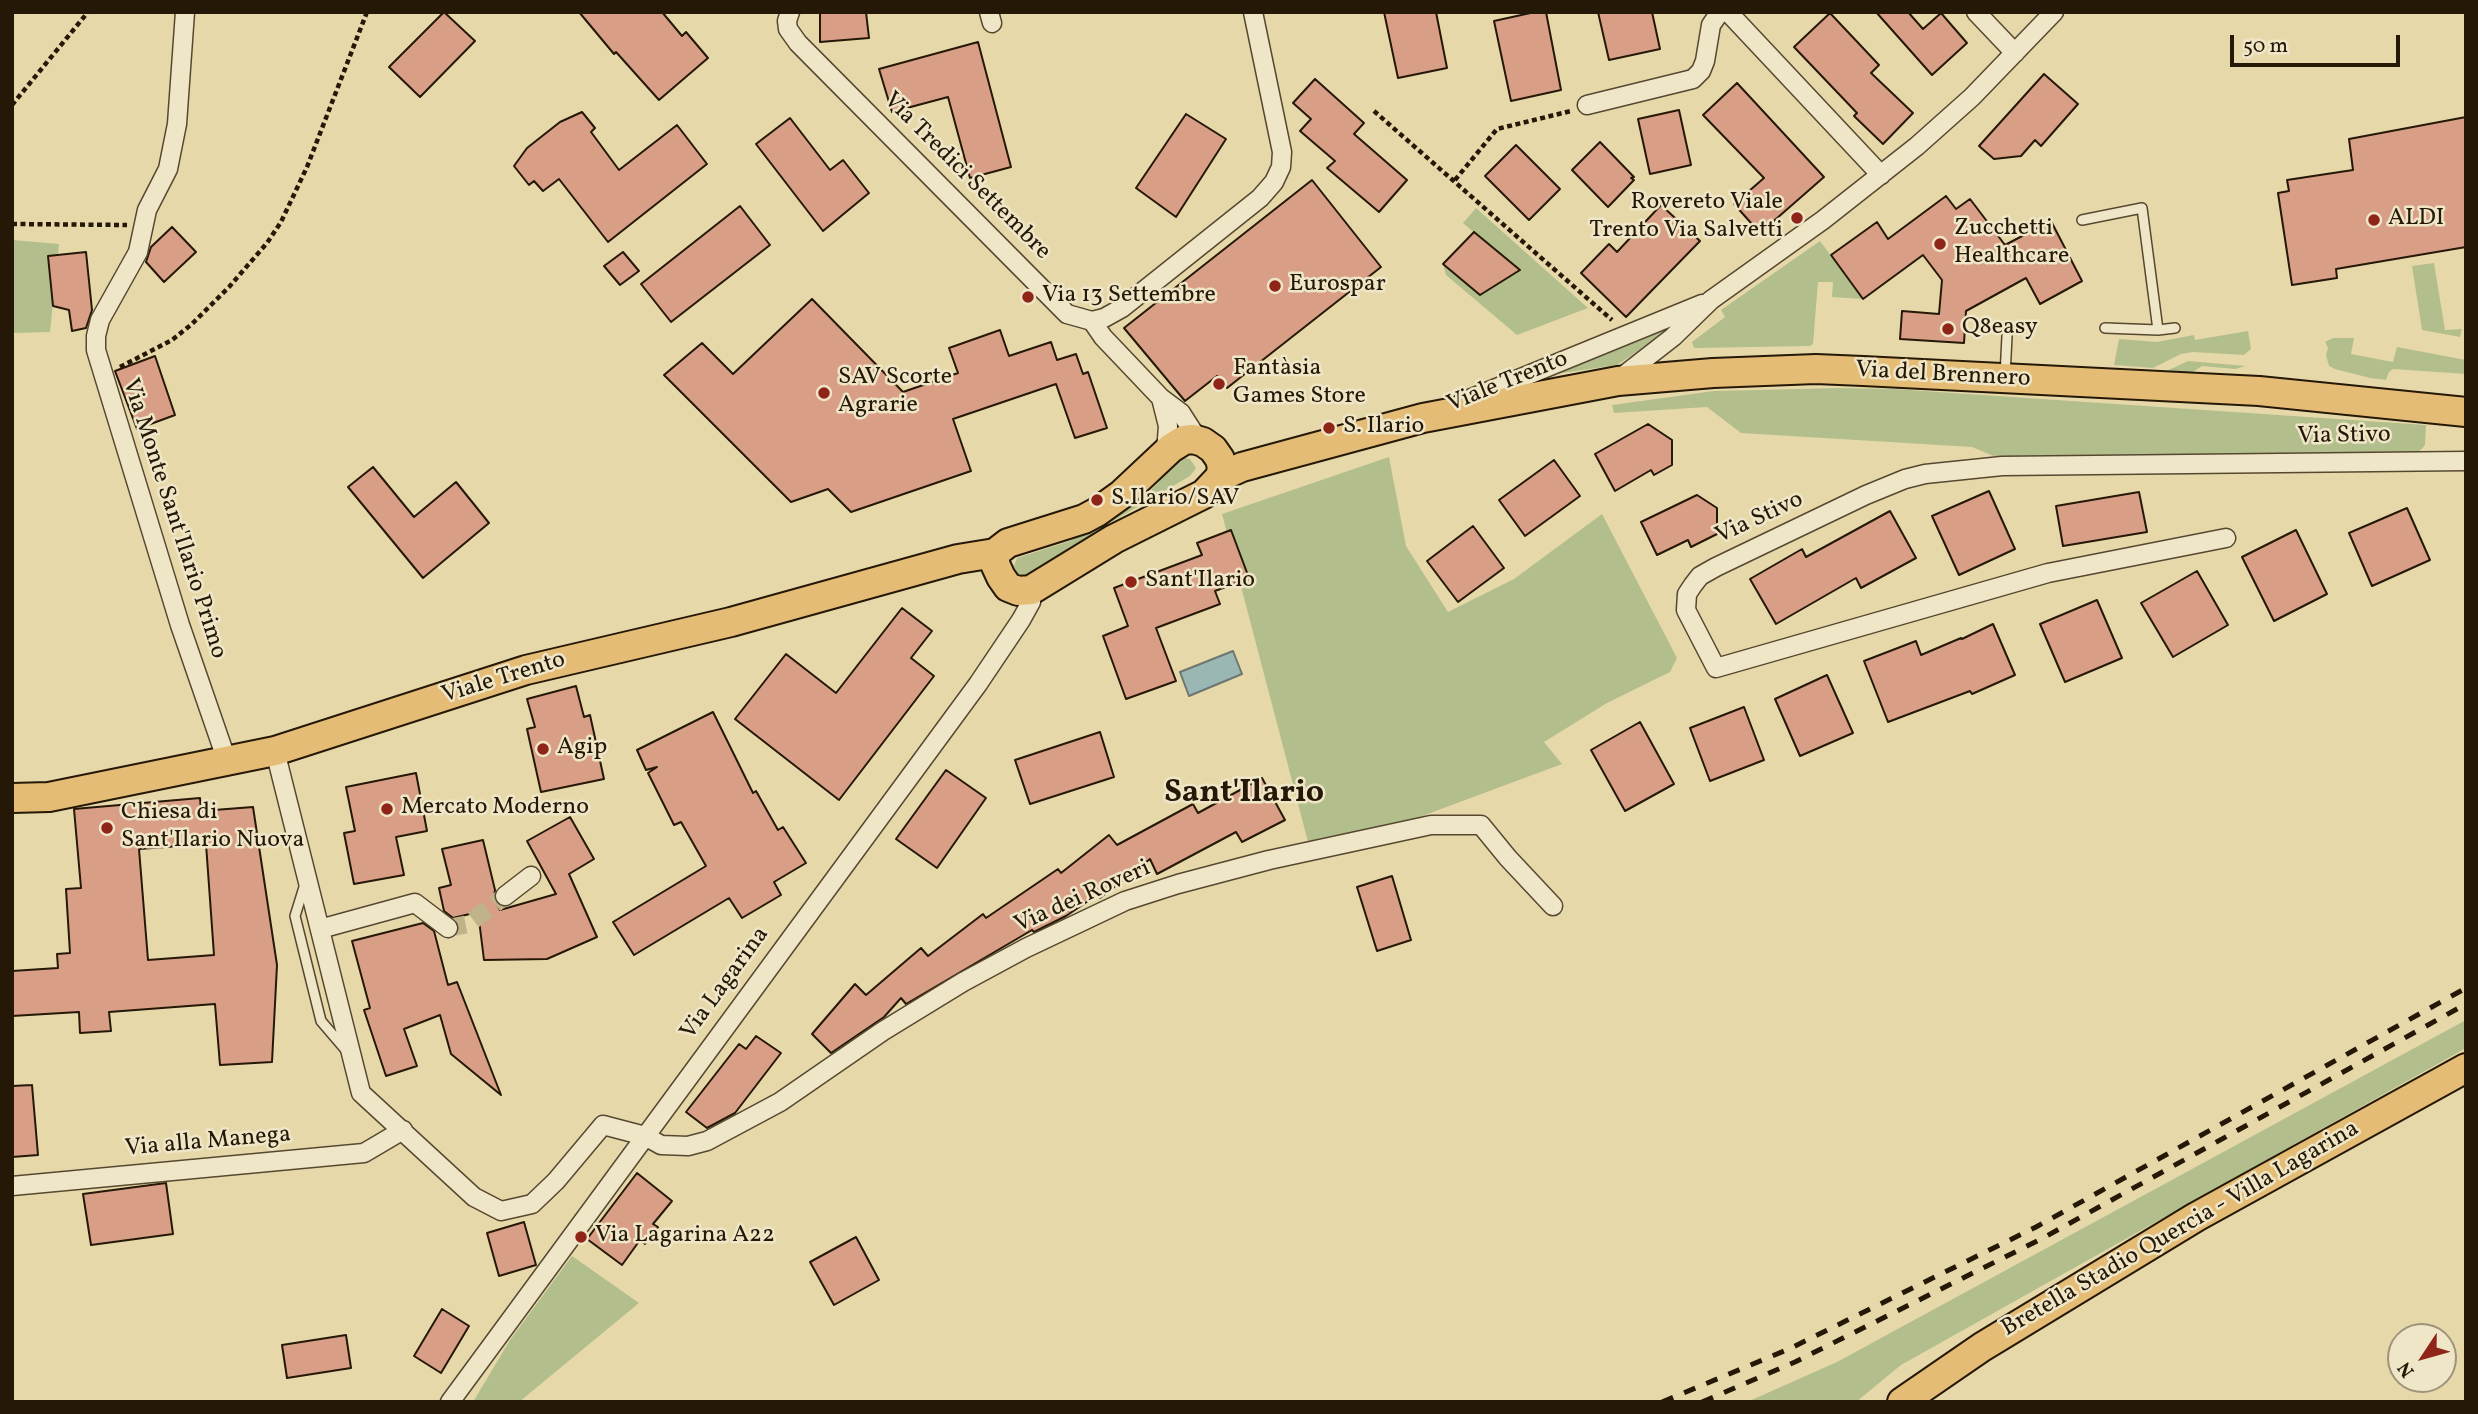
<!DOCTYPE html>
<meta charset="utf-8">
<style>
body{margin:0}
#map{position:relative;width:2478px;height:1414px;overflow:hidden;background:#e7d8aa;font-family:Vollkorn,serif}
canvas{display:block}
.frame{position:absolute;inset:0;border:14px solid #251807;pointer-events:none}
.north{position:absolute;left:2387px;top:1323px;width:70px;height:70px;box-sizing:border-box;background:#efe6c8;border:2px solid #9e947b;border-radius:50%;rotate:234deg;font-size:19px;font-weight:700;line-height:28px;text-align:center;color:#251807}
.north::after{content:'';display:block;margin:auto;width:24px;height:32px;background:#8f2418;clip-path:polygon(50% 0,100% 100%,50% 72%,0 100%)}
.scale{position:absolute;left:2230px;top:35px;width:170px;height:32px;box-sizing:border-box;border:4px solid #251807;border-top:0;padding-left:9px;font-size:21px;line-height:24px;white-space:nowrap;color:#251807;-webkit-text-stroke:5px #efe6c8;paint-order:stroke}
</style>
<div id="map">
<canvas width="2478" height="1414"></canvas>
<div class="frame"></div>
<div class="north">N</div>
<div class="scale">50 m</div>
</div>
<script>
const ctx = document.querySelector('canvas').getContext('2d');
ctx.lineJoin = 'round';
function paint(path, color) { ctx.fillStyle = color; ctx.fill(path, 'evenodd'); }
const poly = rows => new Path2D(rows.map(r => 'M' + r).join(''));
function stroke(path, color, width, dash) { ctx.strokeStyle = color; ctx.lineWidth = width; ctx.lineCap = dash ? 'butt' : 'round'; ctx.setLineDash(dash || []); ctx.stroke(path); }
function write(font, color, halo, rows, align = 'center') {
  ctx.font = font + ' Vollkorn,serif'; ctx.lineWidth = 5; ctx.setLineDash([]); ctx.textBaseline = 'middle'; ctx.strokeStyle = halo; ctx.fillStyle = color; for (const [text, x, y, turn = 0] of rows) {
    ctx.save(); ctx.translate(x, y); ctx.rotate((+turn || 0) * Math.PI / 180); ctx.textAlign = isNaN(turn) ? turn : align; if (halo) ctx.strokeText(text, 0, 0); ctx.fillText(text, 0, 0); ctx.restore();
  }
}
paint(poly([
 [1476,208,1588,308,1517,335,1446,275,1443,264,1480,295,1519,271,1463,223],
 [12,240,59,244,50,332,12,333],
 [1820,241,1863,299,1832,297,1833,282,1818,282,1813,344,1810,346,1694,348,1692,342,1725,317,1721,310],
 [2434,263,2445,330,2462,329,2460,337,2422,330,2412,266],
 [1674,327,1617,365,1542,376],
 [2248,331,2251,349,2244,355,2193,352,2181,354,2153,368,2114,365,2119,339,2157,342,2194,335,2195,340],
 [2333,338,2354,338,2351,354,2393,362,2397,347,2466,360,2466,374,2393,369,2389,372,2386,380,2370,378,2335,369,2329,366,2326,355,2328,348,2325,342],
 [2188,361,2246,366,2235,369,2202,366,2188,375,2158,375],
 [1838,388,1894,389,2426,425,2425,445,2419,452,2228,458,2003,460,1972,447,1741,433,1707,407,1614,413,1612,405,1714,391],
 [1389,457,1406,546,1448,612,1514,579,1602,514,1677,658,1670,672,1607,703,1544,742,1562,764,1312,857,1222,514],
 [1185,458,1190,459,1196,468,1190,476,1101,528,1028,576,1018,575,1014,566,1017,558,1070,541,1106,522,1150,491,1177,462],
 [2466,1020,2466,1048,1901,1365,1856,1402,1747,1402,1837,1362],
 [572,1256,639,1303,519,1402,473,1402,510,1340]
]), '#b2bf8c');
const water = poly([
 [1233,651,1242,674,1189,696,1180,672,1233,651]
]);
paint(water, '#9bb7b4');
stroke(water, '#6c776f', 2);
const building = poly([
 [444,12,475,41,420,97,389,67,444,12],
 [579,12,662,12,682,36,686,32,708,58,659,100,616,52,614,54,579,12],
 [820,12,866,12,869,38,820,42,820,12],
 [1384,12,1436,12,1447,68,1398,78,1384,12],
 [1535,12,1546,12,1561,90,1511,101,1494,21,1535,12],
 [1598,12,1652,12,1660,49,1609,60,1598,12],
 [1876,12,1908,12,1923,29,1941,13,1967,43,1932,75,1876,12],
 [1830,13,1879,65,1871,73,1913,113,1883,144,1854,116,1857,113,1794,47,1830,13],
 [978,42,1011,167,970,178,948,97,892,112,879,69,978,42],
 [2044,74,2078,104,2041,146,2035,140,2021,156,1994,159,1979,146,2044,74],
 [1315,79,1364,123,1354,134,1407,180,1379,212,1327,168,1335,161,1300,131,1311,119,1293,103,1315,79],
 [1737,83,1824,177,1760,233,1734,204,1764,178,1703,115,1737,83],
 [1679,110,1691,165,1650,174,1638,119,1679,110],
 [582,112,595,128,591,132,619,170,677,125,707,164,608,242,559,179,543,191,534,181,529,185,514,166,527,148,560,122,582,112],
 [1186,114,1226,139,1176,217,1136,188,1186,114],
 [2466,117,2466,247,2336,269,2337,278,2292,285,2278,193,2289,191,2287,180,2353,170,2349,139,2466,117],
 [790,118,830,170,843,160,869,193,823,231,756,144,790,118],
 [1600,142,1634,177,1631,178,1634,180,1608,207,1572,170,1600,142],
 [1516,145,1560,189,1529,220,1485,176,1516,145],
 [1312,180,1381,267,1227,388,1217,376,1185,401,1124,328,1312,180],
 [1946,196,1956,209,1970,199,2005,245,2051,221,2082,281,2040,304,2026,278,1966,311,1964,343,1900,339,1902,311,1939,314,1942,280,1923,255,1863,299,1831,255,1877,222,1888,239,1946,196],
 [1661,205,1700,241,1626,317,1581,273,1609,244,1617,252,1661,205],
 [740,206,770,245,671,322,641,284,740,206],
 [172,227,196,252,164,282,146,262,151,247,172,227],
 [1474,232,1520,270,1480,295,1443,264,1474,232],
 [86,252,92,310,86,328,72,331,69,310,53,306,48,256,86,252],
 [623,252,639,271,620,285,604,266,623,252],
 [812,299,903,392,958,373,949,348,1000,330,1009,356,1051,342,1057,360,1076,354,1083,374,1088,372,1107,428,1075,438,1056,384,953,419,971,471,851,512,828,489,791,502,664,375,702,343,733,374,812,299],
 [155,356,175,415,137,429,115,371,155,356],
 [1648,424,1672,440,1672,465,1654,475,1651,470,1615,491,1595,454,1648,424],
 [1554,460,1580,496,1525,536,1499,500,1554,460],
 [373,467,414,517,456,482,489,523,423,578,348,487,373,467],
 [1989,491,2015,549,1959,575,1932,516,1989,491],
 [2139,492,2147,532,2063,546,2056,506,2139,492],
 [1697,495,1717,508,1717,534,1691,547,1688,540,1657,555,1641,522,1697,495],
 [2407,508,2430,560,2372,586,2349,533,2407,508],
 [1890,511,1916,558,1861,588,1856,578,1776,624,1750,579,1802,549,1806,557,1890,511],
 [1473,526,1504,568,1458,602,1427,561,1473,526],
 [1231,530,1249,578,1215,591,1220,604,1156,628,1176,681,1126,699,1103,636,1128,626,1114,588,1202,555,1197,543,1231,530],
 [2296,530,2327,594,2274,621,2242,557,2296,530],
 [2197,571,2228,625,2173,657,2141,603,2197,571],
 [2097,600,2122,658,2065,682,2040,624,2097,600],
 [902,608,932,631,911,658,934,676,839,800,735,719,786,654,836,693,902,608],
 [1993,624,2015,675,1972,694,1970,691,1888,722,1864,661,1916,641,1921,655,1961,638,1962,639,1993,624],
 [1827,675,1853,733,1800,756,1775,699,1827,675],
 [576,686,584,717,590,715,604,779,541,792,527,729,535,727,527,699,576,686],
 [1744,707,1764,760,1710,781,1690,728,1744,707],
 [713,712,753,793,756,791,778,830,783,827,806,863,774,882,781,895,742,918,729,898,634,955,613,922,706,866,681,822,674,825,648,773,657,767,646,770,637,750,713,712],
 [1640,722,1674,784,1625,811,1591,750,1640,722],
 [1100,732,1114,777,1030,804,1015,760,1100,732],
 [946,770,986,798,937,868,896,839,946,770],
 [416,773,427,831,396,837,404,875,354,884,344,833,355,831,346,787,416,773],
 [1262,778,1285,820,1242,842,1236,832,1157,874,1150,859,1100,898,1097,895,1066,916,1034,932,1032,930,906,1004,901,998,884,1017,831,1053,812,1034,855,984,866,995,921,948,928,956,983,914,986,918,1058,869,1061,873,1109,835,1117,845,1193,804,1198,813,1262,778],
 [200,798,201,811,253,807,277,965,272,1062,220,1065,215,1004,109,1012,111,1031,80,1033,79,1012,12,1016,12,971,58,968,57,954,70,953,66,889,81,888,74,809,200,798],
 [206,844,214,955,148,960,139,849,206,844],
 [570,817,594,859,569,874,597,937,547,959,484,960,478,912,453,918,444,911,439,888,451,885,442,849,483,840,495,890,494,898,500,910,556,894,527,841,570,817],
 [1392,876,1411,940,1377,951,1357,887,1392,876],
 [423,923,434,931,448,985,457,982,501,1095,451,1054,440,1015,404,1029,417,1066,386,1076,364,1010,370,1008,352,941,423,923],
 [756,1036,781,1053,735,1113,707,1128,686,1112,739,1044,746,1049,756,1036],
 [32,1085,38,1155,12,1157,12,1086,32,1085],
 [637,1173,672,1201,653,1224,658,1227,645,1244,640,1240,622,1265,587,1239,637,1173],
 [166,1183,173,1234,91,1245,83,1194,166,1183],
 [524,1222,536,1265,499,1276,487,1233,524,1222],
 [856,1237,879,1280,834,1305,810,1262,856,1237],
 [442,1309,469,1326,441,1373,414,1356,442,1309],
 [346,1335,351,1368,287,1378,282,1345,346,1335]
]);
paint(building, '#d89f86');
stroke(building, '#251807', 2);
stroke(poly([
 [448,928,468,924,505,896]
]), '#c0b289', 18, [18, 9]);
const service = poly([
 [2082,220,2142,208,2158,330,2175,328],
 [2105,328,2158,330],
 [2005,376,2007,336],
 [305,884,295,916,321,1021,345,1049]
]);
const minor = poly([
 [185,12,177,124,168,169,147,210,138,252,100,320,96,336,96,350,180,625,227,761],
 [790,12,787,21,788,29,798,43,1067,314,1092,321,1103,337,1161,398,1181,413,1199,441],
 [989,12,992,23],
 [1728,12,1881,175],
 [1976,12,2015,53],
 [1587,105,1693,79,1701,71,1705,61,1711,25,1720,12],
 [1092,321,1104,318,1122,308,1260,198,1274,182,1281,167,1282,152,1253,12],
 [1619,379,1673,337,1711,300,1823,220,1917,146,1972,97,2054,12],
 [1161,398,1168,426,1166,452],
 [1462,402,1702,304],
 [2226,538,2048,573,1716,668,1686,610,1687,594,1693,585,1700,576,1716,567,1866,495,1905,479,1925,474,2002,466,2466,461],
 [275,751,361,1093,474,1197,501,1211,532,1204,556,1181,603,1125,645,1136,661,1145,688,1146,707,1141,780,1102,883,1031,963,982,1026,948,1125,901,1178,884,1269,860,1431,825,1481,825,1508,858,1553,906],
 [505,896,531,876],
 [320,929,415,903,448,928],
 [12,1186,364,1153,403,1130],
 [450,1402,978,684,1021,620,1031,602,1031,590]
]);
const primary = poly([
 [1193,439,1203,442,1213,449,1220,459,1222,468,1220,477,1204,494,1114,539,1031,590,1018,591,1008,587,1001,577,995,564,995,553,1008,543,1084,519,1097,512,1122,494,1171,448,1184,440,1193,439],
 [1220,477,1242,467,1423,418,1618,381,1713,373,1816,369,1863,371,2259,391,2466,412],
 [12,798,49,797,275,751,526,670,731,622,958,559,995,553],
 [1902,1402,1982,1347,2196,1217,2466,1068]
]);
stroke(service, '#564830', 12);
stroke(minor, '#564830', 21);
stroke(primary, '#251807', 32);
stroke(poly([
 [12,105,88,12],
 [1374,111,1612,320],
 [1455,180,1497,129,1571,111],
 [12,224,127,225],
 [120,367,172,340,192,324,229,287,267,243,281,222,307,167,367,12]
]), '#251807', 4.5, [5, 3.5]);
stroke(service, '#efe6c8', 9);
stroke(minor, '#efe6c8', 18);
stroke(primary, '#e4bc75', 28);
stroke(poly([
 [1662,1402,1789,1349,2036,1227,2466,988],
 [1702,1402,1795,1362,2043,1238,2466,1004]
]), '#251807', 5, [12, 12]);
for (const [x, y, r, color] of [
 [1797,218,7,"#8f2418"],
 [2374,220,7,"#8f2418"],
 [1940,244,7,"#8f2418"],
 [1275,286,7,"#8f2418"],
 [1028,297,7,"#8f2418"],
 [1948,329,7,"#8f2418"],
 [1219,384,7,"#8f2418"],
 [824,393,7,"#8f2418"],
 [1329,428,7,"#8f2418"],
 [1097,500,7,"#8f2418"],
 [1131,582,7,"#8f2418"],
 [543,749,7,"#8f2418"],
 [387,809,7,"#8f2418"],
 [107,828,7,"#8f2418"],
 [581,1237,7,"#8f2418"]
]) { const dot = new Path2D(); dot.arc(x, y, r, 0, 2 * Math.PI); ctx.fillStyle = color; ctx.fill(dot); stroke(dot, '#efe6c8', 2.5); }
write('24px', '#251807', '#efe6c8', [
 ["Via Tredici Settembre",966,177,45],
 ["Via del Brennero",1943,376,3],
 ["Viale Trento",1508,383,-22],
 ["Via Stivo",2344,437,-1],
 ["Via Monte Sant'Ilario Primo",173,519,72],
 ["Via Stivo",1760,519,-25],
 ["Viale Trento",504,679,-17],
 ["Via dei Roveri",1083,898,-24],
 ["Via Lagarina",726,984,-54],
 ["Via alla Manega",208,1143,-5],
 ["Bretella Stadio Quercia - Villa Lagarina",2181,1230,-30]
]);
write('24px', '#251807', '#efe6c8', [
 ["Rovereto Viale",1783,204,"right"],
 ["Trento Via Salvetti",1783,232,"right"],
 ["ALDI",2388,220],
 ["Zucchetti",1954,230],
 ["Healthcare",1954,258],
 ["Eurospar",1289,286],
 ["Via 13 Settembre",1042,297],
 ["Q8easy",1962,329],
 ["Fantàsia",1233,370],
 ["Games Store",1233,398],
 ["SAV Scorte",838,379],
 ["Agrarie",838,407],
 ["S. Ilario",1343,428],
 ["S.Ilario/SAV",1111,500],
 ["Sant'Ilario",1145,582],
 ["Agip",557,749],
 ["Mercato Moderno",401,809],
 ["Chiesa di",121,814],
 ["Sant'Ilario Nuova",121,842],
 ["Via Lagarina A22",595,1237]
], 'left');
write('bold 32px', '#251807', '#efe6c8', [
 ["Sant'Ilario",1244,795]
]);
</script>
